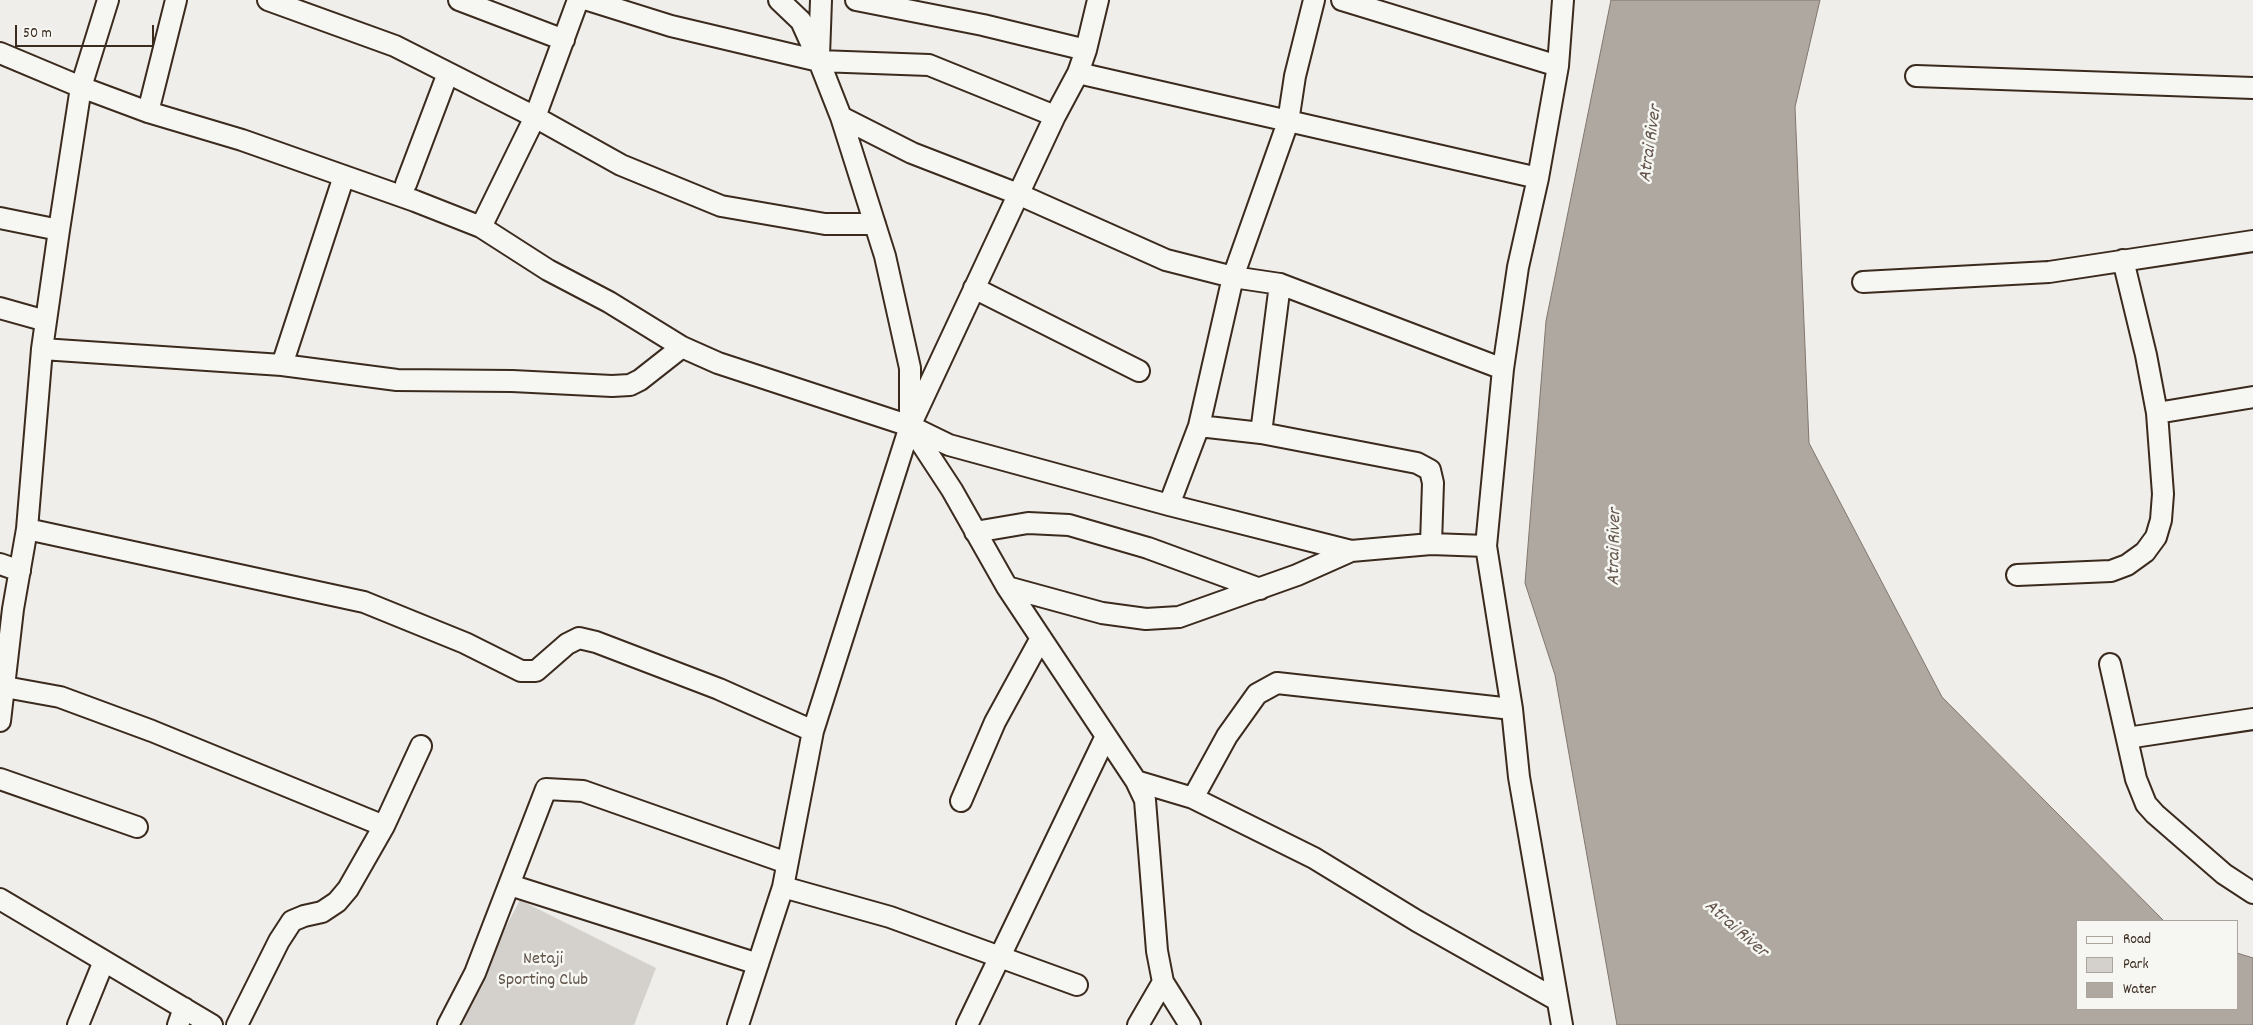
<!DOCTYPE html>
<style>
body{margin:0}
#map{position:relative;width:2253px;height:1025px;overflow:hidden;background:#efeeea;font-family:Dekko,sans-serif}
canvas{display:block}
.legend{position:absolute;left:2076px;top:920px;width:162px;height:90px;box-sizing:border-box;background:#f6f6f2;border:1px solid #aba49d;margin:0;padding:6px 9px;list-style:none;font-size:15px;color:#3b2a1e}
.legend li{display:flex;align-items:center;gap:10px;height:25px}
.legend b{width:25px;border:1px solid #aba49d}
.scale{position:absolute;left:15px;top:25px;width:139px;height:22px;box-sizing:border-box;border:2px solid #3b2a1e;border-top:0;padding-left:6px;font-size:15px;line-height:18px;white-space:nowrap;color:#3b2a1e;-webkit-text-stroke:4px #f6f6f2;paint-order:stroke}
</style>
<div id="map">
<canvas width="2253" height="1025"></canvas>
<ul class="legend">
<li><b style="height:6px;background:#f6f6f2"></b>Road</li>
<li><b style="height:14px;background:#d4d1cc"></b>Park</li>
<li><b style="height:14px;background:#afa8a1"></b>Water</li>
</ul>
<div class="scale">50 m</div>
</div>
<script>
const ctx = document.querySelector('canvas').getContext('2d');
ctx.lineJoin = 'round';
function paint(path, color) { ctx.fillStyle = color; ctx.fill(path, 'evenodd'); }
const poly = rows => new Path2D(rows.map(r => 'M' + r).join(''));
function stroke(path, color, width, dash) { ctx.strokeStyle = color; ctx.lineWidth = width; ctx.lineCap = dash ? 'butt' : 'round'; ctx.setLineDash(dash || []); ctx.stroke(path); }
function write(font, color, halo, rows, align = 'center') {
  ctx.font = font + ' Dekko,sans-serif'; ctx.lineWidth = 5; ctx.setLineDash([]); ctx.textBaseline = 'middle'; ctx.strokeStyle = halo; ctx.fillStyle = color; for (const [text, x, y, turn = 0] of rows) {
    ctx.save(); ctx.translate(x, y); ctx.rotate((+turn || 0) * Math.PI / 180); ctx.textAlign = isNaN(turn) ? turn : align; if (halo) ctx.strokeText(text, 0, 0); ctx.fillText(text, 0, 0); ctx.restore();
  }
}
paint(poly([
 [520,900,656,968,634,1025,454,1025]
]), '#d4d1cc');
const water = poly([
 [1611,0,1820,0,1795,107,1809,443,1942,697,2164,921,2077,921,2077,1009,2237,1009,2237,953,2253,958,2253,1025,1617,1025,1555,675,1525,583,1546,321,1611,0]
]);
paint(water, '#afa8a1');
stroke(water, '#81766d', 1);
const minor = poly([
 [268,0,395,46,535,117,621,165,721,206,825,224,875,224],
 [459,0,564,40],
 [588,0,671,26,819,61,929,65,1055,116],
 [779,0,801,21,819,61,841,117,885,256,910,368,910,426,952,490,1007,587,1136,781,1145,800,1157,951,1163,982,1190,1025],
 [856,0,983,25,1086,50],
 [1342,0,1558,66],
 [0,53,81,87,148,112,242,140,415,201,481,227,548,270,609,302,682,347,718,363,910,426,949,445,1169,505,1351,551],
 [819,56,821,0],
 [1078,73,1538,178],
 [1916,76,2253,88],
 [148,112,176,0],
 [841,117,912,153,1018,194,1166,260,1233,277,1280,284,1503,369],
 [406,184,448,73],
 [0,218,59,230],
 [481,227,535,117,578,0],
 [1863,282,2049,272,2253,241],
 [974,288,1139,371],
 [0,308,46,321],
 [42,349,282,365,397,380,512,381,612,386,630,385,640,380,682,347],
 [282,365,344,176],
 [2157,413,2253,397],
 [1199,426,1261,433,1417,463,1430,470,1433,483,1431,544],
 [1261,433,1280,284],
 [1169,505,1199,426,1233,277,1288,122,1295,76,1314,0],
 [27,529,364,602,465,643,521,671,536,671,567,644,579,638,596,642,719,689,813,731],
 [975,532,1028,523,1069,525,1148,548,1260,589],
 [0,564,20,571],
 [2017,575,2111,571,2127,565,2145,552,2156,537,2161,520,2163,494,2157,413,2146,355,2123,260],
 [1007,587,1102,613,1146,619,1179,617,1297,575,1351,551,1431,544,1486,546],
 [2110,664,2136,779,2146,804,2155,814,2224,874,2253,893],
 [5,687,60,697,152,731,384,826],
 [0,721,13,609,27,529,42,349,59,230,81,87,108,0],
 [2127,738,2253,719],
 [0,779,137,827],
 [1136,781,1193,798,1314,858,1417,921,1557,1000],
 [1193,798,1227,736,1257,694,1277,683,1512,709],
 [961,801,995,722,1041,638],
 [510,885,758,964],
 [783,887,890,917,1077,985],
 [0,899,212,1025],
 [78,1025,104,961],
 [178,1025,184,1008],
 [237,1025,279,941,292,921,304,916,322,912,337,902,348,889,384,826,421,746],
 [448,1025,475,973,546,789,583,791,787,863],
 [738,1025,783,887,813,731,910,426,1055,116,1078,73,1086,50,1098,0],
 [967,1025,1106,736],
 [1138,1025,1163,982],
 [1562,1025,1519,777,1512,709,1486,546,1503,369,1518,267,1538,178,1558,66,1563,0]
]);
stroke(minor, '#3b2a1e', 24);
stroke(minor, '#f6f6f2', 20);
write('18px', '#61544a', '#f6f6f2', [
 ["Netaji",543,961],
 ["Sporting Club",543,982]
]);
write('italic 19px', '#64564c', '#f6f6f2', [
 ["Atrai River",1652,144,-82],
 ["Atrai River",1616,547,-89],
 ["Atrai River",1735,930,41]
]);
</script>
